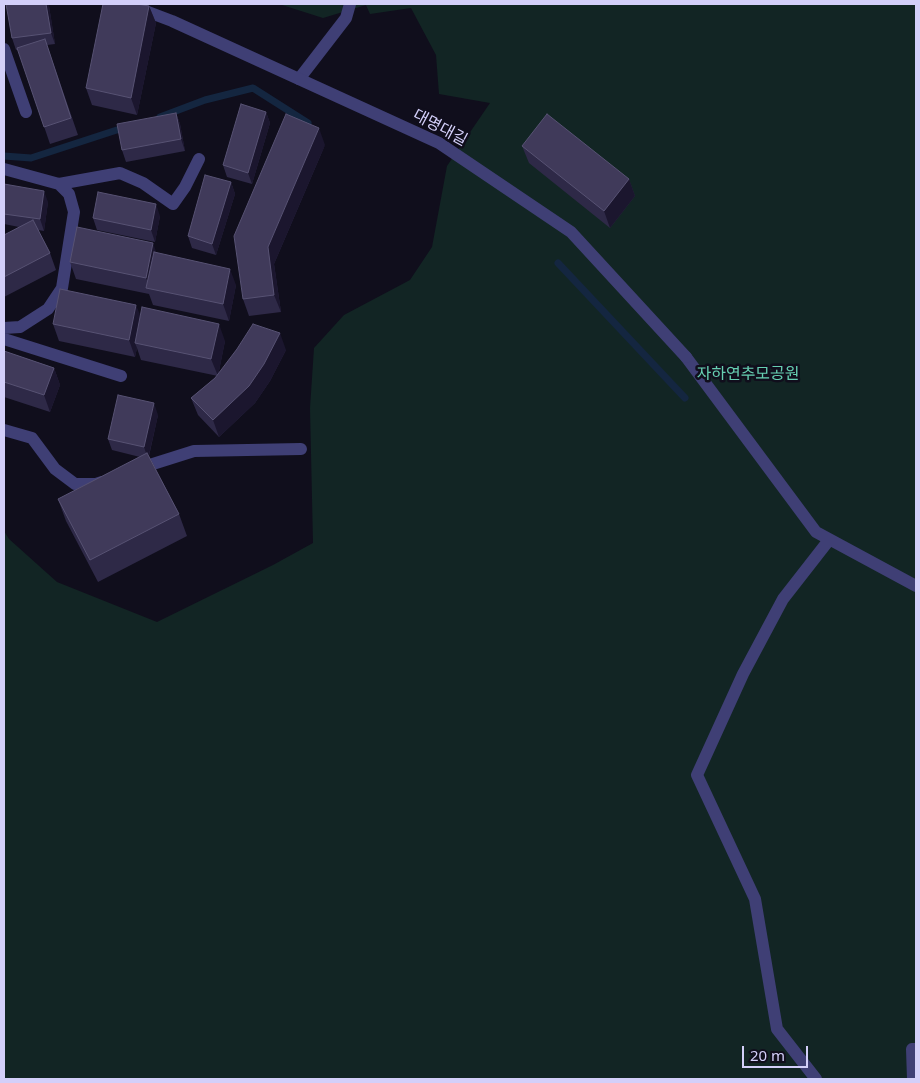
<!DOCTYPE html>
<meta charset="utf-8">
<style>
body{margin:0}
#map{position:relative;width:920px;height:1083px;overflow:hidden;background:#100e1c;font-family:"Noto Sans",sans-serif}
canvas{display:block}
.frame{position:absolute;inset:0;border:5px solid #d3cff9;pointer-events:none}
.scale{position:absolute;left:742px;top:1046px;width:66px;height:22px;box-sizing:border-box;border:2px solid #d3cff9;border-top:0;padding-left:6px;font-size:15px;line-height:18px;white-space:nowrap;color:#d3cff9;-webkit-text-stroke:4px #100e1c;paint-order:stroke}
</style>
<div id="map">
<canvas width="920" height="1083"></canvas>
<div class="frame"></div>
<div class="scale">20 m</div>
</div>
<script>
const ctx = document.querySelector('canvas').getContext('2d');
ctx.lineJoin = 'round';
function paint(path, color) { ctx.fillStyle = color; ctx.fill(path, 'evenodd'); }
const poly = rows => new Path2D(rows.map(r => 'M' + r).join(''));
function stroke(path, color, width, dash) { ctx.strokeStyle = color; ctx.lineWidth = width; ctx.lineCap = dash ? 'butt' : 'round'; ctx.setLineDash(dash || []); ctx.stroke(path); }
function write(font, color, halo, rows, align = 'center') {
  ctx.font = font + ' "Noto Sans","Noto Sans KR",sans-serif'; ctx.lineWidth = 5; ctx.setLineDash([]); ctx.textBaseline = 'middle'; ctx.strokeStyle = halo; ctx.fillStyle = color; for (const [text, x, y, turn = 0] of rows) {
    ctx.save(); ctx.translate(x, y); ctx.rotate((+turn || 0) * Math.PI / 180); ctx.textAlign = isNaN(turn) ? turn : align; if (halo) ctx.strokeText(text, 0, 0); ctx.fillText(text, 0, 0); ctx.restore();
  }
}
paint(poly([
 [279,4,916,4,916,1079,4,1079,4,531,9,539,57,582,157,622,273,565,313,543,310,408,314,348,344,315,410,280,432,247,447,166,490,103,439,94,436,55,411,8,370,14,366,5,323,18]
]), '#122524');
stroke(poly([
 [160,117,205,100,253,88,308,123],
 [4,156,31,158,126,127],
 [558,263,685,398]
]), '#142640', 7);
stroke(poly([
 [4,49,26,112],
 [299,79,346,18,350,4],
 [4,169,59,184,69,194,74,212,62,288,48,309,20,327,4,328],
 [59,184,120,173,143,183,173,204,185,187,199,159],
 [4,339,121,376],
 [686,357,816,532,916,586],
 [4,430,32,438,55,469,75,484,96,484,102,482],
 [137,469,194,451,301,449],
 [816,1079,777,1029,755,899,697,775,743,674,783,599,829,540],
 [913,1079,912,1049,916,1049]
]), '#3f3f75', 12);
stroke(poly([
 [127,4,172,21,439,143,571,232,686,357]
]), '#3f3f75', 12);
paint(poly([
 [49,6,55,44,47,45,78,135,50,144,18,50,16,50,12,38],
 [149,6,156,23,137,115,92,105,86,88],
 [266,112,270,123,252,184,227,177,223,165],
 [176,113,180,124,185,151,126,162,122,150],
 [325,145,274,264,281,312,249,316,243,299],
 [522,146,629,179,635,196,610,228,529,163],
 [231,182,235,194,216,255,192,248,188,236],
 [4,184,48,202,44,231,38,230,50,253,56,270,4,297,4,235,19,227,4,224],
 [160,216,155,242,97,230,93,218],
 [157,253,236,285,229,321,153,305,149,294,76,279,70,262],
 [141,316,225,341,218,376,286,350,270,381,255,403,219,437,198,415,191,398,215,378,218,376,141,360,137,348,135,357,59,341,53,324],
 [4,351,54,368,60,385,50,412,4,397],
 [158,415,149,456,179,514,187,536,98,582,66,521,58,499,140,457,112,450,108,439]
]), '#2e2947');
paint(poly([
 [46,4,48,4,49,6,55,44,51,33],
 [149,6,156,23,137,115,131,98],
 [266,112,270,123,252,184,248,173],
 [176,113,180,124,185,151,181,139],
 [319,128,325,145,274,264,281,312,274,295,268,247],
 [629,179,635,196,610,228,604,211],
 [231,182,235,194,216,255,212,244],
 [44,191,48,202,44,231,40,219],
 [156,204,160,216,155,242,151,230],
 [153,243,159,260,150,288,146,278],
 [230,269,236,285,229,321,223,304],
 [136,305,143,322,135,343,137,348,135,357,129,340],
 [219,324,225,341,218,376,211,359],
 [280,333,286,350,270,381,255,403,219,437,213,420],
 [54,368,60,385,50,412,44,395],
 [154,403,158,415,148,459,144,447]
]), '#1b162e');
const building = poly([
 [6,4,46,4,51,33,12,38,6,4],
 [103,4,137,4,149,6,131,98,86,88,103,4],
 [45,39,71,118,44,127,17,48,45,39],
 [241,104,266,112,248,173,223,165,241,104],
 [176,113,181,139,122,150,117,124,176,113],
 [286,114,319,128,268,247,274,295,243,299,234,236,286,114],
 [547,114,629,179,604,211,522,146,547,114],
 [205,175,231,182,212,244,188,236,205,175],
 [4,184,44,191,40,219,4,214,4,184],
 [98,192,156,204,151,230,93,218,98,192],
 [33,220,50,253,4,277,4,235,33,220],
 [77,227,153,243,146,278,70,262,77,227],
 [154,252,230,269,223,304,146,288,154,252],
 [60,289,136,305,129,340,53,324,60,289],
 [142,307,219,324,211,359,135,343,142,307],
 [253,324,280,333,264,364,249,386,213,420,191,398,215,378,237,349,253,324],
 [4,351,54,368,44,395,4,382,4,351],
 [118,395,154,403,144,447,108,439,118,395],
 [147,453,179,514,90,560,58,499,147,453]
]);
paint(building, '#403a5a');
stroke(building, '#575273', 1);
write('16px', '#d3cff9', '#100e1c', [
 ["대명대길",440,128,28]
]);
write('16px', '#66ceb1', '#100e1c', [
 ["자하연추모공원",748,374]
]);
</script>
